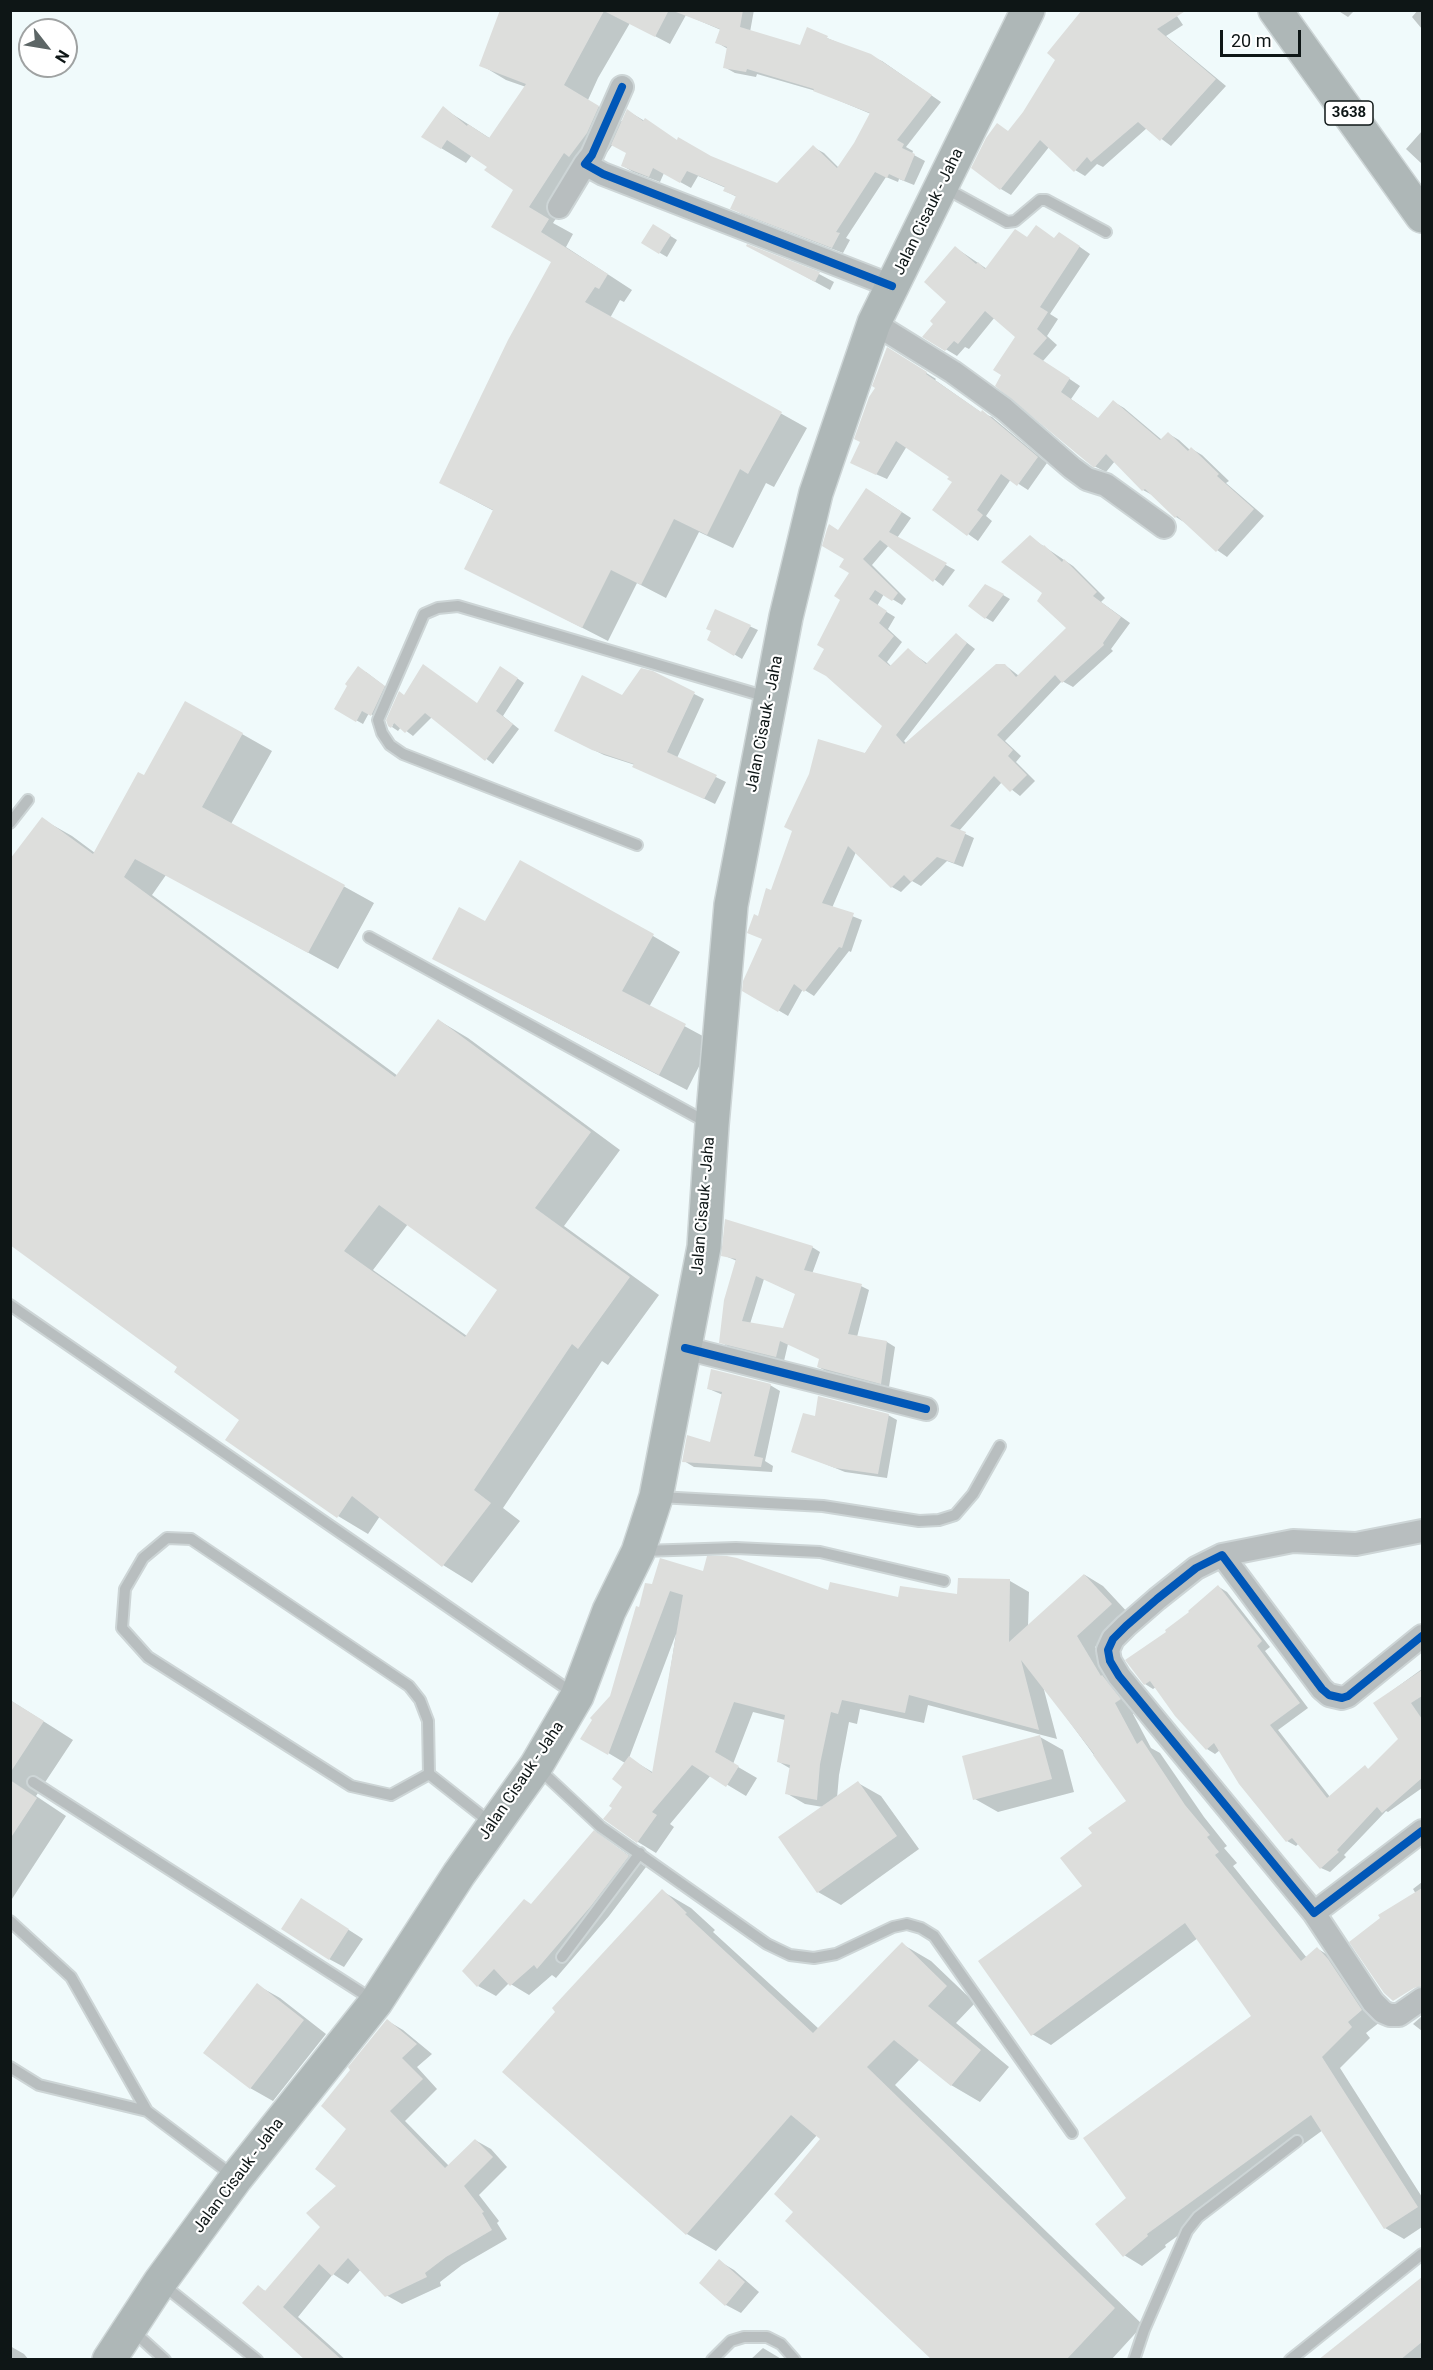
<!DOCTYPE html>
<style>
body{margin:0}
#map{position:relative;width:1433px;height:2370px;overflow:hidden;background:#f0fafb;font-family:Roboto,sans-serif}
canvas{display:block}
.frame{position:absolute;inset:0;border:12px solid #0e1616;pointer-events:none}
.north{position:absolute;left:18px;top:18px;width:60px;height:60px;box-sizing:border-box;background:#fff;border:2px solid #9fa2a2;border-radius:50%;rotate:121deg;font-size:16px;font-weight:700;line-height:24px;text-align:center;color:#0e1616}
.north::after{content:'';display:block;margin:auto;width:21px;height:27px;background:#5d6666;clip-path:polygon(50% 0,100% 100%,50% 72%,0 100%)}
.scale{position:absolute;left:1220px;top:30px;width:81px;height:27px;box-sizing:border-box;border:3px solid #0e1616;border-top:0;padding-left:8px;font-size:18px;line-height:21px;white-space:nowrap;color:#0e1616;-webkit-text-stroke:4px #fff;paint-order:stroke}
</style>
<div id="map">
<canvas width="1433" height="2370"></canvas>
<div class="frame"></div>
<div class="north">N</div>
<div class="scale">20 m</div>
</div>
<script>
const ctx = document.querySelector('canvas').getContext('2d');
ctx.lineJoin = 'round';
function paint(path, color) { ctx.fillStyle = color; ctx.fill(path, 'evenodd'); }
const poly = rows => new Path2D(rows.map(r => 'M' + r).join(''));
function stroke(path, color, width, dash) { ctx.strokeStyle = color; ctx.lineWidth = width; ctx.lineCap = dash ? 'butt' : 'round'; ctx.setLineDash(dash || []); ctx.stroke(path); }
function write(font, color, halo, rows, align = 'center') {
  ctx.font = font + ' Roboto,sans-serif'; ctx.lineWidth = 4.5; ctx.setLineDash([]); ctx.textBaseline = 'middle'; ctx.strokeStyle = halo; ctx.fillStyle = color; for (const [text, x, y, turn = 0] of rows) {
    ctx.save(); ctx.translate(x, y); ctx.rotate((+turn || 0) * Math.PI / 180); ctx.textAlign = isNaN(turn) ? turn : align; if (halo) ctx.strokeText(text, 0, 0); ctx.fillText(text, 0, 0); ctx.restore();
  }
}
paint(poly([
 [566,10,754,10,750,32,801,47,827,38,882,61,941,102,906,147,913,151,912,154,925,161,914,185,899,179,898,182,886,177,846,238,850,240,843,253,742,214,732,208,737,197,725,191,726,188,698,176,691,188,664,173,660,182,633,172,623,166,628,152,613,144,595,170,590,167,553,223,573,234,566,247,632,290,624,302,620,300,610,318,807,428,774,487,766,483,733,548,699,532,666,598,637,583,608,641,466,568,494,511,441,483,553,262,514,190,489,166,472,155,466,163,441,148,443,108,491,139,526,87,506,80,481,65],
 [686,15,721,30,716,42,728,49,724,67,735,73,756,77,757,74,816,91,871,114,856,144,839,168,824,153,813,147,777,185,710,157,678,141,628,111,623,122,588,100,598,78,630,23,670,44],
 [1173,10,1183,25,1166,36,1226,86,1171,146,1147,128,1103,167,1097,164,1085,176,1075,170,1049,147,1011,195,1001,189,1009,132],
 [1337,10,1355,10,1348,17],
 [1418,10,1422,10,1422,29,1412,17],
 [1422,131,1422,164,1406,149],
 [654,226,677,240,667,257,643,243],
 [1028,238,1070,240,1090,254,1050,314,1058,319,1047,336,1057,345,1043,361,1080,386,1071,399,1099,419,1114,402,1124,408,1162,440,1169,434,1179,440,1190,450,1192,449,1202,455,1229,481,1226,483,1264,516,1227,557,1217,550,1187,524,1176,517,1154,496,1143,490,1115,461,1106,472,1094,466,1017,336,995,317,969,349,965,347,957,356,924,336,936,324,948,301,956,248,987,269],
 [753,248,819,274,834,282,830,290],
 [888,349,936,379,935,380,982,413,992,417,1047,463,1028,490,1011,479,986,516,992,521,978,541,934,510,954,482,951,476,907,446,887,479,862,468,861,442],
 [876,495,911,518,897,538,955,570,943,586,889,545,872,565,906,599,902,605,884,594,877,606,895,617,888,629,902,642,887,662,891,666,908,650,928,664,957,635,975,649,904,741,907,744,1005,665,1019,676,1069,628,1044,592,1030,537,1073,566,1105,598,1101,602,1130,623,1111,649,1113,651,1073,687,1062,681,1005,741,1021,756,1016,762,1035,781,1020,796,1002,782,959,831,974,838,963,867,947,861,921,886,912,881,901,892,892,887,856,852,832,908,862,920,851,952,849,951,814,996,803,989,788,1016,744,990,763,939,759,918,772,892,884,725,826,649,851,573,839,532],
 [986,585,1010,599,993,622,986,618],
 [716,611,758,630,742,659,709,639],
 [366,672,391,691,379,719,369,713,363,724,336,709],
 [508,672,524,683,503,716,519,729,493,764,432,717,413,736,401,727,398,731,392,727,404,696,478,704],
 [653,673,704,699,677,758,726,782,715,804,635,765,604,755,565,736,623,696],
 [242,734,272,751,231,824,374,903,338,969,166,875,152,895,398,1076,438,1020,468,1038,620,1150,564,1226,659,1295,608,1365,602,1361,503,1508,520,1521,472,1583,443,1565,380,1516,368,1534,338,1516,241,1420,179,1367,42,819,72,836,95,853,144,777],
 [408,1224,499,1290,467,1336,373,1270],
 [653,936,680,952,649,1007,712,1041,687,1090,434,959],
 [812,1247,820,1252,812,1274,861,1286,869,1290,857,1337,887,1342,895,1347,889,1387,826,1371,818,1367,821,1359,788,1344,784,1361,729,1347,721,1342,737,1261,723,1255],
 [764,1279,796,1294,784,1329,750,1324],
 [770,1385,780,1391,765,1461,773,1466,772,1472,694,1467,684,1461,711,1444,723,1395,709,1389],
 [888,1415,897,1420,887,1478,845,1472,793,1451],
 [704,1573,829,1592,900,1598,959,1595,1010,1581,1029,1592,1028,1627,1085,1575,1103,1586,1130,1615,1095,1647,1118,1685,1139,1711,1133,1714,1151,1748,1160,1753,1204,1817,1227,1846,1224,1848,1237,1863,1233,1866,1307,1958,1318,1949,1336,1960,1380,2022,1366,2033,1370,2038,1340,2068,1422,2197,1422,2227,1404,2239,1385,2228,1323,2130,1165,2245,1166,2247,1142,2266,1124,2255,1128,2199,1253,2016,1198,1938,1051,2045,1032,2034,1084,1886,1094,1833,1128,1801,1043,1686,1057,1739,928,1705,924,1723,860,1709,857,1724,849,1722,839,1775,837,1798,858,1783,881,1796,919,1849,841,1905,818,1892,823,1807,805,1804,786,1793,791,1769,779,1762,785,1720,753,1712,733,1764,757,1778,746,1796,711,1775,670,1824,674,1827,656,1853,638,1842,615,1808,624,1786,625,1763,583,1738,611,1697,640,1609,653,1586],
 [676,1634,654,1773,629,1758],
 [1219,1587,1227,1592,1270,1647,1265,1651,1308,1708,1278,1730,1330,1797,1365,1767,1369,1770,1400,1739,1375,1703,1422,1669,1422,1788,1388,1812,1386,1811,1344,1855,1346,1857,1330,1872,1321,1868,1299,1843,1296,1846,1287,1841,1220,1750,1215,1754,1207,1749,1156,1687,1153,1689,1145,1684,1168,1633],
 [10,1700,73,1740,36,1796,66,1816,10,1902],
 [1040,1737,1063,1750,1074,1792,998,1812,975,1799],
 [594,1832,646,1867,609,1916,556,1978,552,1975,529,1995,509,1983,496,1996,478,1986,532,1905],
 [1422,1882,1422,1970,1392,1996,1416,1894,1413,1889],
 [662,1891,691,1908,715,1930,713,1932,819,2029,902,1944,931,1961,975,2003,956,2023,1009,2067,980,2102,951,2085,920,2059,895,2085,1143,2325,1111,2360,935,2360,796,2212,822,2139,817,2135,716,2251,687,2234],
 [316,1909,363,1939,344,1967,329,1959],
 [257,1985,280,1998,326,2034,273,2101,250,2088],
 [1422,2016,1422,2031,1413,2024],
 [388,2021,403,2030,432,2054,417,2067,437,2089,405,2121,449,2166,475,2140,491,2149,507,2167,479,2195,499,2221,497,2223,507,2239,462,2265,440,2282,441,2286,402,2304,386,2295,361,2269,348,2284,333,2274,298,2317,346,2360,308,2360,258,2287,267,2292,322,2227,338,2186,348,2129],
 [719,2261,734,2270,759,2292,741,2313,726,2305],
 [1422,2278,1422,2360,1320,2360],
 [10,2346,24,2354,29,2360,10,2360],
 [763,2348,783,2360,750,2360]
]), '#0003');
paint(poly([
 [500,10,669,10,655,37,604,11,564,85,599,106,587,133,569,157,564,153,529,207,549,219,541,232,608,274,599,289,595,287,585,302,782,412,748,474,740,469,707,535,674,519,641,585,611,570,582,628,464,569,493,510,439,483,508,340,551,262,491,227,513,190,484,170,487,167,447,140,441,149,421,137,443,106,467,126,468,124,489,138,526,84,479,66],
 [676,10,743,10,740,27,800,45,807,27,828,36,827,38,871,54,932,95,897,140,904,144,902,148,915,154,904,181,889,174,887,178,875,172,836,232,840,233,832,248,730,209,736,196,723,191,725,187,687,171,680,183,653,168,649,177,621,166,626,153,611,145,627,109,643,121,645,118,677,140,678,137,711,156,777,183,813,145,837,168,854,143,870,113,813,91,814,89,747,69,746,72,723,68,727,47,715,43,720,29,676,12],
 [1082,10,1187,10,1157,29,1216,79,1160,141,1138,122,1091,162,1087,157,1074,172,1040,140,1000,190,971,168,986,138,997,123,1008,131,1023,112,1055,60,1047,53],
 [653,224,671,235,659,254,641,243],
 [1036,225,1054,238,1059,232,1080,246,1040,307,1048,312,1037,329,1047,338,1033,354,1070,378,1061,392,1098,418,1113,400,1160,440,1168,432,1188,451,1191,447,1219,474,1217,476,1254,509,1216,552,1177,516,1175,518,1145,489,1142,491,1106,454,1095,467,1093,467,995,386,1001,375,993,370,1015,337,985,311,958,344,954,341,945,351,922,337,933,324,930,321,946,302,924,282,955,246,976,264,978,262,985,269,1015,229,1027,237],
 [747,244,820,272,815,282,746,246],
 [887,347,927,372,926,374,981,412,982,410,1038,457,1017,486,1001,474,977,510,983,515,967,536,932,510,952,482,947,479,949,477,896,441,876,475,850,463,860,442,854,439,869,397,875,388,872,386],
 [866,488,902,512,889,532,947,563,933,582,880,540,863,559,898,593,892,601,875,590,869,599,887,611,879,623,894,636,878,656,890,666,908,648,926,664,956,633,967,643,896,735,904,744,996,664,1005,664,1016,677,1066,628,1037,601,1042,593,1001,562,1030,535,1043,546,1044,545,1062,562,1064,559,1097,592,1093,596,1121,617,1103,643,1104,645,1062,683,1055,675,997,735,1013,750,1008,756,1027,775,1010,792,994,776,950,826,966,832,954,863,937,857,911,882,904,875,891,888,848,846,822,903,854,913,842,948,839,947,804,992,794,984,778,1012,742,991,743,981,762,939,747,933,754,914,758,916,766,888,771,890,792,831,784,827,809,774,818,739,865,753,882,726,826,676,813,669,824,649,817,645,840,600,834,596,849,573,839,567,844,559,822,546,827,529,829,524,838,530],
 [985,584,1004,594,985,619,968,606],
 [715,609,751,625,734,656,707,640,711,631,706,629],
 [423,664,477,703,500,666,518,678,496,711,513,724,485,761,425,713,405,733,394,723,391,728,388,726,386,720,399,691,404,695],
 [358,666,385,686,371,716,362,711,356,722,334,709,347,686,345,684],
 [641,668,653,671,695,692,667,752,717,775,704,799,632,767,634,764,592,750,554,731,582,675,622,695],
 [185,701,243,733,202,807,345,885,308,953,135,859,124,877,395,1077,438,1019,591,1132,535,1208,630,1277,578,1349,572,1344,474,1490,491,1503,442,1567,352,1496,337,1518,225,1440,239,1420,174,1372,177,1367,10,1245,10,859,42,817,93,854,138,772,144,775],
 [379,1205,497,1290,465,1337,344,1251],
 [520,860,654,934,622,991,686,1024,659,1075,432,959,459,907,485,921],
 [725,1219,813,1246,804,1270,862,1284,848,1334,887,1341,881,1384,817,1367,819,1359,780,1341,776,1357,719,1343,724,1300,736,1259,721,1256],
 [756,1276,795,1294,783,1328,742,1321],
 [711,1369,771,1384,754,1456,763,1458,761,1467,682,1462,687,1435,710,1442,722,1392,707,1389],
 [818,1396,889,1414,878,1474,835,1468,791,1452,803,1413,815,1416],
 [707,1556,727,1556,737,1558,828,1590,830,1582,898,1597,900,1586,957,1594,958,1578,1010,1579,1009,1642,1084,1574,1112,1604,1077,1636,1101,1676,1102,1675,1121,1699,1115,1703,1137,1744,1142,1740,1185,1805,1210,1835,1207,1837,1219,1852,1215,1855,1301,1961,1317,1947,1328,1959,1362,2010,1348,2022,1352,2027,1322,2057,1418,2207,1384,2229,1311,2115,1147,2234,1148,2236,1123,2257,1095,2224,1126,2198,1083,2138,1251,2016,1185,1923,1031,2036,978,1961,1082,1886,1060,1858,1092,1833,1088,1828,1126,1801,1093,1755,1094,1754,1021,1660,1039,1730,909,1695,905,1713,842,1700,838,1714,831,1712,820,1764,817,1800,785,1794,790,1765,777,1762,785,1715,734,1702,715,1752,739,1766,726,1787,692,1765,652,1812,657,1815,637,1843,606,1821,603,1819,612,1808,609,1806,622,1787,612,1779,629,1756,652,1773,683,1595,670,1591,608,1755,580,1739,592,1720,590,1718,610,1696,636,1606,639,1607,645,1583,652,1584,660,1558,703,1571],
 [1218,1585,1262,1641,1257,1646,1300,1703,1270,1725,1327,1798,1365,1765,1368,1769,1398,1739,1373,1703,1422,1670,1422,1696,1411,1703,1422,1719,1422,1778,1382,1813,1377,1807,1337,1850,1339,1852,1320,1869,1292,1838,1286,1842,1239,1784,1214,1743,1206,1750,1175,1716,1150,1681,1144,1685,1125,1660,1166,1632,1165,1630,1189,1612,1188,1611],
 [10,1700,44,1721,10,1773],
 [1040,1735,1052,1779,973,1800,962,1756],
 [10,1780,37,1798,10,1839],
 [858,1781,897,1836,817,1893,778,1837],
 [594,1830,629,1856,591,1906,537,1969,534,1965,510,1986,494,1969,477,1987,462,1971,524,1899,531,1904],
 [1422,1888,1422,1986,1414,1988,1393,2001,1384,1993,1349,1942,1380,1918,1378,1915],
 [662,1889,687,1913,685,1914,813,2033,902,1942,947,1986,928,2006,981,2050,951,2086,894,2040,867,2067,1115,2308,1066,2360,932,2360,785,2221,793,2212,774,2194,820,2139,791,2115,686,2235,502,2072,555,2012,552,2008],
 [301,1898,349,1929,329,1960,281,1929],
 [257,1983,304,2020,250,2089,203,2053],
 [387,2019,417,2044,402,2058,423,2079,390,2111,445,2168,475,2139,493,2157,464,2186,484,2212,482,2213,492,2230,446,2257,425,2273,427,2277,385,2297,348,2258,332,2276,319,2264,283,2307,342,2360,305,2360,242,2303,258,2285,265,2291,320,2227,306,2213,336,2186,315,2169,346,2129,321,2106,350,2070,348,2067],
 [719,2259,745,2282,725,2306,699,2283],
 [1422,2277,1422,2342,1400,2360,1318,2360]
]), '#dddedc');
const service = poly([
 [945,188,1007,222,1015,221,1040,200,1046,200,1106,232],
 [10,823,28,800],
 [637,845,403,754,390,745,382,733,378,720,424,614,438,608,458,606,767,697],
 [369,937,708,1123],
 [10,1305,573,1693],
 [659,1497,823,1506,919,1521,939,1520,955,1515,973,1494,1000,1446],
 [642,1551,736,1548,820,1552,944,1581],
 [539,1769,601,1827,767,1944,790,1955,814,1958,836,1954,893,1927,907,1924,921,1928,934,1936,1072,2133],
 [429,1774,428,1721,420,1700,409,1686,191,1539,167,1538,143,1558,125,1589,122,1628,148,1657,351,1786,391,1795,429,1774,491,1823],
 [33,1782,373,2000],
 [10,1921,71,1977,147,2111],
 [562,1957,640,1853],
 [10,2067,39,2085,147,2111,232,2175],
 [162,2284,257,2360],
 [132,2330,165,2360],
 [712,2360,731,2341,744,2337,767,2337,781,2344,795,2360],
 [1134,2360,1144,2330,1187,2231,1198,2217,1297,2141],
 [1290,2360,1422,2254]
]);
const minor = poly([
 [622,87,592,155,585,164,603,174,892,286],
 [559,207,585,164],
 [874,323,953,372,1004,409,1072,468,1087,479,1106,485,1164,527],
 [685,1348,926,1409],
 [1222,1555,1293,1541,1356,1544,1422,1531],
 [1422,1636,1348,1696,1342,1698,1329,1695,1322,1689,1222,1555,1196,1568,1157,1599,1126,1626,1113,1639,1108,1650,1110,1661,1119,1676,1314,1913,1422,1831],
 [1314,1913,1373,2002,1383,2012,1390,2015,1399,2015,1422,1999]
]);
const primary = poly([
 [1275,10,1422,216],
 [109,2360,160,2282,236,2178,376,2002,459,1874,536,1766,577,1696,609,1611,638,1552,656,1497,704,1247,712,1125,731,905,786,617,816,493,874,323,1028,10]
]);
stroke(service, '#cdd5d6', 14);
stroke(minor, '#cdd5d6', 26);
stroke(primary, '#cdd5d6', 36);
stroke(service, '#b8bebf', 10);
stroke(minor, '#b8bebf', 22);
stroke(primary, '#aeb7b7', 33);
stroke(poly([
 [622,87,592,155,585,164,603,174,892,286],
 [685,1348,926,1409],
 [1422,1636,1348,1696,1342,1698,1329,1695,1322,1689,1222,1555,1196,1568,1157,1599,1126,1626,1113,1639,1108,1650,1110,1661,1119,1676,1314,1913,1422,1831]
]), '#0057b8', 8);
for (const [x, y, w] of [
 [1349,113,48]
]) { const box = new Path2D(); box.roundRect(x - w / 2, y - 12, w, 24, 4.5); ctx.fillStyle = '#fff'; ctx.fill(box); stroke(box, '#0e1616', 1.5); }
write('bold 15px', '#0e1616', null, [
 ["3638",1349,113]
]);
write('16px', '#0e1616', '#fff', [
 ["Jalan Cisauk - Jaha",929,212,-64],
 ["Jalan Cisauk - Jaha",765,724,-79],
 ["Jalan Cisauk - Jaha",704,1206,-85],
 ["Jalan Cisauk - Jaha",522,1781,-56],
 ["Jalan Cisauk - Jaha",239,2176,-53]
]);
</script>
